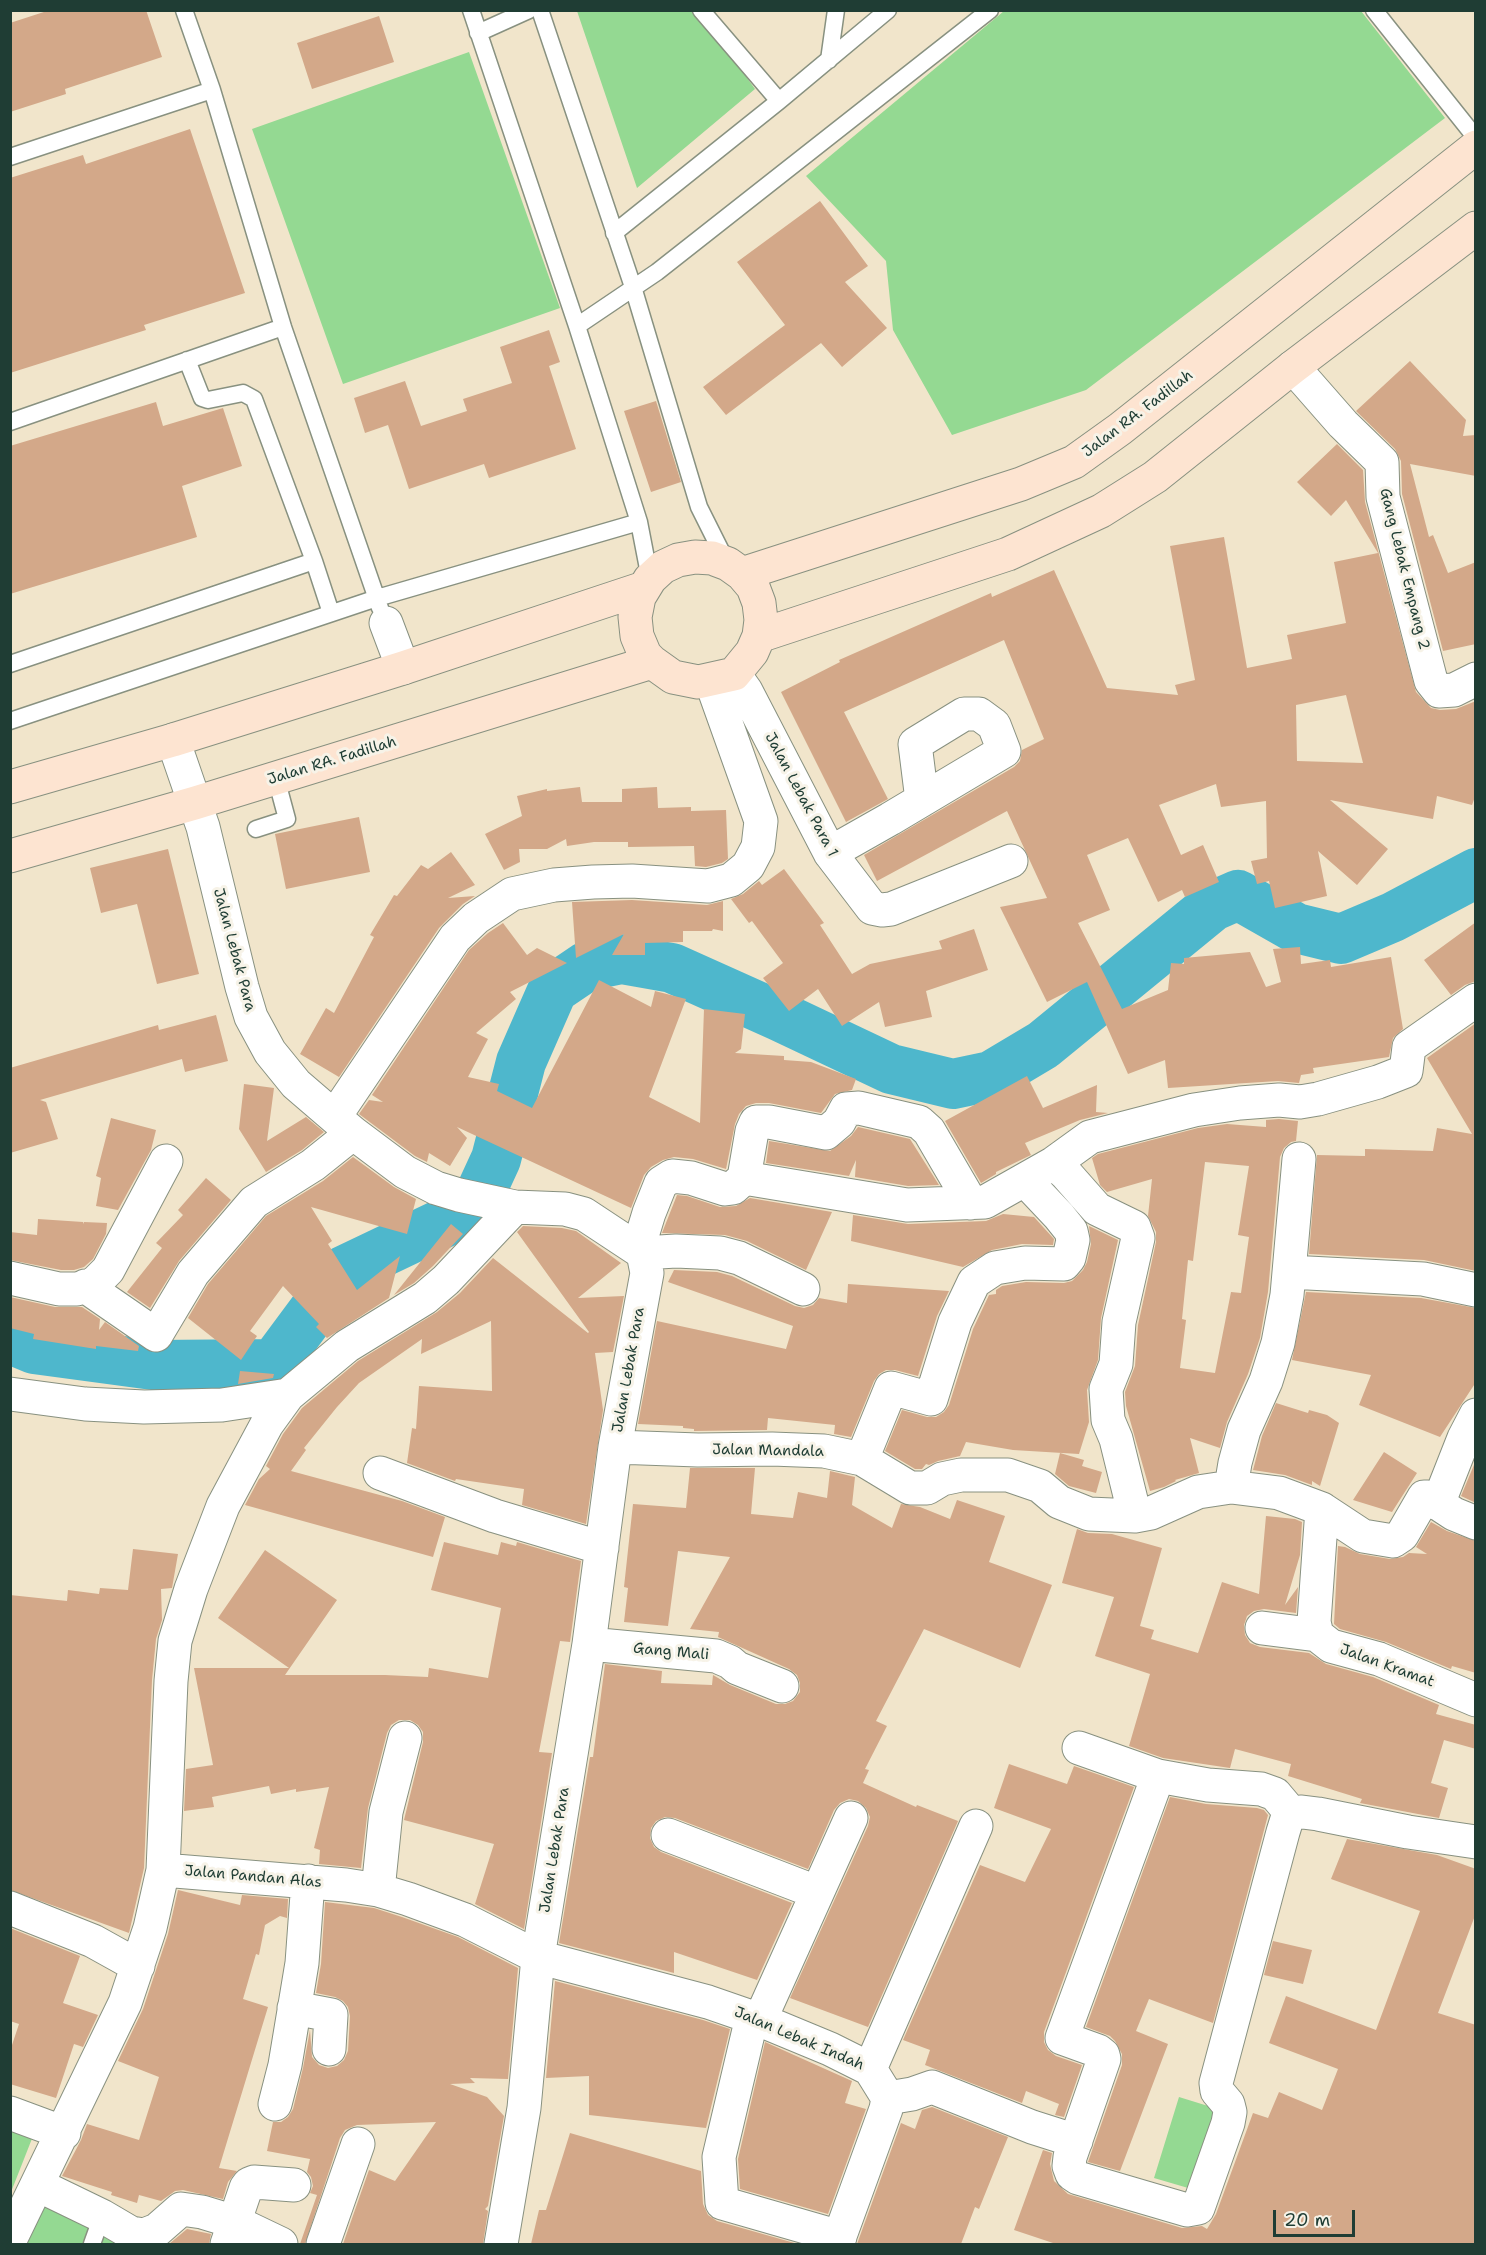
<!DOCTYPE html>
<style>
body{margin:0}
#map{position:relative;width:1486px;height:2255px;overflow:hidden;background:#f1e5cb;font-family:"Shantell Sans",sans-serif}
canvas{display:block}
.frame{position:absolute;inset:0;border:12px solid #1f3d34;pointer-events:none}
.scale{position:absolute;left:1273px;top:2210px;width:82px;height:27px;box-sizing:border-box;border:3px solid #1f3d34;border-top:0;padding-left:8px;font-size:18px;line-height:21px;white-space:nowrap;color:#1f3d34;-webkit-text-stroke:4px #f7f3e8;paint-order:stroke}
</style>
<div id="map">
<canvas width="1486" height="2255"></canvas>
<div class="frame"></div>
<div class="scale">20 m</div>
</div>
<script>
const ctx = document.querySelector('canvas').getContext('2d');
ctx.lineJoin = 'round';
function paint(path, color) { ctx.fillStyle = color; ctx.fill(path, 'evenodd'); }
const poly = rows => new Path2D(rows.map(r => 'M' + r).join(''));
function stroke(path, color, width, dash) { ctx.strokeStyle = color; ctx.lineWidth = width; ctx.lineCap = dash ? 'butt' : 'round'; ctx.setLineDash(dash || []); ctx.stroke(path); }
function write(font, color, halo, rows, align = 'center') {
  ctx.font = font + ' "Shantell Sans",sans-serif'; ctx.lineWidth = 6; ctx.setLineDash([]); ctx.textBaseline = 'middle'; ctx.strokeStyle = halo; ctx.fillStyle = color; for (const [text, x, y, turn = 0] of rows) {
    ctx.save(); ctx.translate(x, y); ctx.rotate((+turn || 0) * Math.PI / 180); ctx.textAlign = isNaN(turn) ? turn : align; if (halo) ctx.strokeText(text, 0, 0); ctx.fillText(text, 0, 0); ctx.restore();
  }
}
paint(poly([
 [577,11,699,11,755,89,637,188],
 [1004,11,1361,11,1445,118,1086,390,952,435,893,330,886,261,806,176],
 [469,52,560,308,343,384,252,129],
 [1179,2097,1221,2110,1195,2190,1154,2178],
 [11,2122,35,2131,11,2192],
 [38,2193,158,2244,16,2244]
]), '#94d992');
stroke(poly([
 [10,1339,34,1349,153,1365,274,1364,343,1271,473,1209,496,1159,521,1062,553,989,587,966,621,959,672,968,779,1016,891,1069,953,1084,991,1076,1043,1045,1213,906,1238,895,1296,928,1341,939,1393,917,1476,873]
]), '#4eb7cc', 50);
paint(poly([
 [50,10,146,10,162,57,65,89,66,94,10,112,10,23],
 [379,16,394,62,312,89,297,43],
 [190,129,245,293,144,325,146,330,10,373,10,178,83,155,86,164],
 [820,201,868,266,845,282,887,328,842,367,821,343,726,415,703,387,785,325,737,262],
 [549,330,560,362,549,366,576,449,489,478,484,464,409,489,388,425,365,433,354,398,405,381,421,426,467,411,463,399,512,383,500,347],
 [1410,361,1466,420,1463,436,1476,435,1476,476,1410,464,1429,537,1433,535,1448,573,1476,562,1476,644,1443,651,1402,494,1401,461,1395,449,1356,411],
 [656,401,681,482,651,492,624,411],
 [156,402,163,426,223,408,242,466,182,486,197,537,10,594,10,446],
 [1337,444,1363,470,1365,502,1416,692,1431,708,1440,710,1456,709,1476,701,1476,794,1472,805,1437,796,1433,819,1330,800,1388,849,1357,885,1318,851,1327,896,1275,908,1269,881,1257,884,1251,861,1267,858,1266,801,1221,807,1216,784,1159,805,1181,855,1203,845,1219,882,1185,897,1182,890,1158,902,1128,838,1087,855,1110,910,1078,923,1122,1009,1168,990,1171,963,1184,964,1184,958,1250,952,1266,987,1281,982,1273,949,1300,947,1301,964,1330,960,1331,967,1391,957,1403,1029,1393,1038,1389,1057,1313,1068,1314,1073,1301,1075,1299,1083,1278,1081,1168,1088,1165,1060,1128,1074,1087,982,1047,1002,1000,907,1047,898,1007,811,877,881,864,855,1014,767,1020,761,1022,750,1044,739,1004,640,844,712,888,799,846,822,781,692,840,662,839,660,991,593,992,597,1054,570,1107,688,1178,695,1175,685,1195,680,1170,546,1224,537,1247,668,1292,659,1287,635,1346,623,1334,562,1378,553,1346,500,1331,516,1297,482],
 [1346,695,1363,763,1297,761,1296,705],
 [580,787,582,802,622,802,622,789,657,787,658,808,691,807,691,811,726,810,728,859,722,863,706,867,695,866,694,846,628,847,628,842,594,842,567,846,566,839,547,849,519,849,520,862,504,870,485,834,522,816,517,796,547,789,547,791],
 [359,817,370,872,286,889,275,834],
 [168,849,199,974,157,984,137,904,101,913,90,868],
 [451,852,475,885,448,898,475,896,463,904,439,928,339,1077,300,1054,326,1008,334,1013,374,937,370,935,394,895,397,896,421,865,428,869],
 [784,869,824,923,820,925,852,974,870,964,942,949,939,941,974,929,988,970,926,991,932,1017,885,1027,879,1002,842,1026,818,989,789,1011,763,978,783,963,752,921,749,923,731,899,743,894,759,881,762,885],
 [632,900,707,905,723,901,723,931,713,929,712,931,683,931,683,942,645,943,645,955,612,955,624,934,576,958,572,902],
 [1476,922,1476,981,1465,985,1451,995,1424,960],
 [503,923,527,955,537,948,567,963,510,992,516,999,476,1033,488,1039,468,1077,499,1084,497,1091,532,1108,599,980,651,1007,655,991,686,999,649,1097,700,1123,704,1009,745,1014,741,1049,735,1053,784,1056,784,1060,811,1062,856,1079,852,1090,835,1094,821,1113,769,1103,756,1103,746,1106,739,1114,735,1124,726,1169,693,1159,674,1157,663,1160,651,1167,644,1175,631,1208,457,1127,467,1138,450,1166,429,1153,427,1162,415,1156,359,1114,369,1100,383,1102,372,1095,469,950,488,933],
 [216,1015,228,1061,185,1072,182,1059,40,1100,46,1102,58,1139,10,1153,10,1068,158,1025,159,1030],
 [1476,1023,1476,1271,1424,1260,1309,1254,1317,1155,1365,1156,1365,1149,1433,1151,1437,1128,1472,1134,1427,1058],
 [1027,1076,1043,1108,1097,1085,1096,1112,1108,1113,1080,1120,1025,1143,1031,1155,996,1172,996,1174,981,1183,945,1121],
 [244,1084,274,1088,267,1141,306,1117,324,1132,302,1150,266,1172,239,1129],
 [111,1118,156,1130,151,1150,118,1210,96,1206,101,1178,96,1176],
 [1279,1119,1298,1121,1296,1141,1291,1142,1284,1148,1280,1157,1268,1292,1260,1338,1248,1374,1227,1422,1220,1448,1190,1438,1199,1473,1175,1480,1176,1481,1164,1487,1150,1491,1126,1406,1125,1392,1135,1366,1138,1325,1156,1242,1156,1232,1148,1216,1152,1179,1107,1192,1100,1185,1092,1158,1098,1154,1198,1128,1227,1124,1266,1127,1266,1120],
 [1205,1162,1249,1166,1238,1235,1249,1237,1241,1293,1231,1292,1215,1373,1180,1368,1186,1320,1182,1319,1188,1260,1193,1261],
 [858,1127,910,1139,939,1185,908,1186,855,1177,856,1160,849,1176,766,1163,769,1141,830,1151,851,1136],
 [353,1157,394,1187,416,1199,407,1234,311,1207,332,1241,328,1244,357,1290,400,1256,389,1298,327,1338,316,1327,319,1324,283,1286,250,1331,257,1336,241,1360,188,1318,208,1284,266,1216,323,1181],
 [206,1178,231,1200,179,1261,150,1308,127,1292,162,1248,156,1243,183,1215,178,1210],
 [677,1195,687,1196,720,1207,736,1206,750,1198,832,1212,806,1270,747,1241,725,1235,662,1233],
 [1003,1214,1034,1217,1054,1239,1053,1245,1022,1244,992,1250,963,1267,851,1241,853,1215,908,1224,986,1221],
 [38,1219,83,1222,83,1224,84,1222,107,1223,106,1234,93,1259,84,1267,74,1270,61,1270,10,1260,10,1232,37,1235],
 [451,1224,463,1234,433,1266,414,1283,394,1295],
 [523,1226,562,1228,576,1231,621,1263,578,1298,624,1296,613,1352,595,1353,603,1410,586,1524,522,1505,524,1489,456,1479,455,1481,407,1463,412,1428,416,1429,419,1386,492,1391,491,1321,421,1354,422,1339,359,1383,337,1407,304,1448,306,1450,291,1471,402,1501,445,1517,433,1557,245,1505,259,1479,270,1469,266,1466,283,1434,302,1408,358,1361,437,1312,460,1293,493,1258,588,1333,589,1332,517,1232],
 [1089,1226,1118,1240,1101,1318,1098,1360,1087,1390,1089,1422,1079,1454,1013,1450,966,1442,960,1456,938,1461,929,1465,926,1464,922,1469,915,1469,885,1451,902,1410,927,1417,936,1417,944,1412,949,1405,973,1329,989,1295,996,1294,996,1290,1002,1286,1026,1282,1064,1283,1072,1281,1083,1270,1087,1262,1091,1244],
 [674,1270,717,1272,732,1276,795,1306,804,1308,813,1305,819,1298,847,1303,848,1284,949,1291,937,1316,918,1376,895,1370,886,1370,879,1374,874,1381,851,1437,834,1434,835,1425,768,1418,767,1430,694,1431,694,1429,683,1428,683,1426,638,1424,657,1321,786,1349,793,1326,668,1282],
 [1306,1292,1421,1298,1476,1308,1476,1382,1440,1437,1359,1405,1371,1375,1292,1360],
 [10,1297,55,1307,82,1307,100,1319,99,1330,105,1322,139,1346,138,1351,96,1346,96,1349,33,1339,34,1334,10,1328],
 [240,1371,274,1374,273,1378,238,1384],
 [1276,1403,1308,1413,1309,1410,1327,1415,1339,1423,1320,1486,1312,1481,1312,1485,1285,1475,1253,1470,1262,1436],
 [1384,1452,1417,1473,1392,1512,1353,1500],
 [1060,1453,1084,1460,1082,1466,1102,1472,1096,1493,1069,1486,1055,1474],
 [1476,1460,1476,1503,1461,1496],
 [690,1468,755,1468,751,1514,793,1518,798,1492,827,1498,830,1471,855,1477,852,1505,892,1528,901,1504,920,1507,950,1519,957,1500,1005,1516,989,1562,1052,1585,1020,1668,924,1629,876,1721,887,1726,865,1769,869,1770,863,1783,916,1807,917,1805,958,1821,868,2027,790,1998,868,1826,870,1817,866,1808,858,1801,849,1799,840,1803,834,1810,808,1869,675,1818,665,1817,656,1821,651,1828,650,1838,654,1847,661,1852,792,1903,757,1980,674,1952,674,1973,559,1943,590,1757,593,1757,605,1664,662,1671,661,1683,712,1685,713,1675,730,1685,776,1704,785,1704,793,1701,800,1692,800,1683,797,1675,789,1669,718,1637,719,1632,690,1629,730,1557,678,1551,668,1626,624,1622,628,1588,624,1587,633,1504,686,1508],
 [1266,1516,1295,1519,1302,1522,1300,1555,1285,1605,1298,1587,1296,1613,1264,1609,1254,1611,1247,1616,1244,1625,1245,1635,1250,1643,1260,1647,1309,1653,1326,1664,1373,1677,1439,1705,1436,1714,1476,1725,1476,1749,1444,1740,1431,1783,1448,1788,1439,1818,1360,1803,1362,1799,1288,1776,1291,1764,1235,1749,1230,1768,1163,1758,1129,1746,1150,1674,1095,1656,1114,1597,1062,1583,1077,1529,1088,1533,1112,1534,1162,1548,1140,1626,1154,1630,1151,1639,1198,1653,1222,1582,1259,1594],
 [1431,1522,1447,1531,1476,1541,1476,1673,1452,1666,1451,1669,1386,1642,1340,1629,1334,1624,1338,1546,1345,1547,1360,1554,1390,1559,1403,1557,1409,1553,1427,1554,1416,1547],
 [444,1542,498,1555,501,1542,516,1546,517,1542,581,1561,570,1642,560,1641,539,1752,552,1753,524,1929,475,1904,494,1844,404,1820,423,1742,423,1732,418,1725,410,1720,399,1720,391,1725,387,1733,368,1808,361,1868,319,1864,320,1850,314,1848,329,1787,296,1792,296,1789,271,1794,269,1786,212,1797,214,1807,184,1811,186,1769,213,1765,194,1668,289,1668,218,1618,265,1550,337,1600,285,1675,385,1675,428,1677,429,1668,488,1678,501,1608,431,1590],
 [133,1549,178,1554,172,1588,161,1589,162,1620,156,1639,152,1680,144,1868,129,1933,10,1890,10,1595,67,1601,68,1590,99,1594,100,1588,128,1590],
 [1009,1764,1067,1784,1074,1766,1134,1787,1044,2032,1044,2042,1048,2050,1056,2056,1082,2065,1064,2117,1055,2115,1059,2104,1026,2091,1022,2103,925,2065,930,2050,903,2040,980,1865,1025,1882,1051,1829,994,1808],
 [1170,1797,1206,1804,1257,1808,1264,1810,1268,1815,1213,2023,1149,1999,1136,2031,1168,2044,1120,2171,1088,2162,1122,2065,1122,2054,1115,2041,1110,2036,1086,2027],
 [1347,1839,1437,1855,1476,1869,1476,1913,1438,2013,1476,2025,1476,2244,1056,2244,1014,2230,1043,2150,1052,2153,1050,2164,1054,2181,1068,2194,1182,2228,1202,2226,1207,2229,1216,2214,1253,2113,1268,2118,1279,2092,1322,2110,1338,2069,1269,2043,1286,1996,1376,2030,1420,1911,1331,1879],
 [178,1890,240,1905,242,1895,288,1899,287,1918,280,1916,265,1925,259,1955,256,1954,243,1999,268,2007,219,2168,237,2171,228,2182,223,2199,183,2190,175,2191,161,2201,139,2195,137,2203,111,2195,112,2192,62,2176,81,2140,87,2124,139,2140,159,2077,118,2061,143,2009,168,1934],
 [325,1902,374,1908,402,1917,458,1937,518,1968,508,2079,470,2078,475,2083,450,2084,487,2097,504,2116,488,2206,485,2209,488,2211,483,2244,343,2244,369,2170,395,2181,436,2122,357,2125,345,2130,340,2138,305,2244,300,2244,317,2195,310,2193,313,2186,311,2177,307,2172,310,2159,267,2151,273,2122,281,2122,288,2117,293,2109,303,2068,310,2030,312,2057,319,2065,328,2068,337,2066,344,2060,348,2051,350,2016,348,2007,343,2001,335,1997,316,1993,321,1964],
 [10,1928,80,1956,63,2003,98,2015,83,2047,74,2044,56,2098,10,2084,10,2051,19,2024,10,2021],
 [1273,1941,1312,1950,1303,1984,1264,1975],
 [555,1981,703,2020,730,2029,706,2128,589,2115,589,2076,546,2078],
 [765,2042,852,2081,845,2103,866,2109,828,2214,740,2189,738,2159],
 [932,2107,1008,2137,979,2209,975,2207,961,2244,857,2244,901,2123,915,2129,922,2110],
 [570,2133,701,2171,703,2204,708,2215,717,2221,798,2244,531,2244,539,2210,546,2210],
 [187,2229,211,2234,209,2244,169,2244]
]), '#d3a889');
const lane = poly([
 [184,10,212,90,283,327,380,608],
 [471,10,577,326,639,522,650,579],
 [540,10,633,287,699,507,727,563],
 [701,10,779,101],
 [1374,10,1476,138],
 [478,33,529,10],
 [829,60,836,10],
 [10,157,212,90],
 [614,233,779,101,888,10],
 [577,326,657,272,990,10],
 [187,360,202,398,208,400,243,393,254,399,314,561,331,613],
 [10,422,283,327],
 [10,664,314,561],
 [10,721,377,598,639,522],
 [256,829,287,819,276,778],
 [92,2244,102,2216]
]);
const street = poly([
 [1293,367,1343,424,1382,462,1383,497,1431,681,1439,691,1454,690,1476,679],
 [386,623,403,668],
 [734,674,746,691,830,853,872,908,882,910,891,909,1011,861],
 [173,740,203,827,242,987,251,1017,270,1052,296,1084,353,1133,405,1172,436,1188,459,1195,515,1207,565,1209,584,1214,643,1253,647,1273,615,1447,589,1644,538,1957,524,2108,501,2244],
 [830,853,890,819,1004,751,994,725,979,714,964,714,915,744,922,800],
 [335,1116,455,938,476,918,512,894,554,885,593,882,632,881,708,886,731,880,748,866,758,847,761,821,711,681],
 [1054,1163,1067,1175,1097,1209,1134,1227,1138,1238,1119,1322,1116,1364,1106,1389,1108,1420,1116,1439,1135,1516],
 [744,1178,907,1205,985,1202,1054,1163,1090,1137,1194,1110,1240,1103,1279,1100,1300,1102,1318,1099,1378,1082,1406,1071,1409,1047,1476,1000],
 [638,1249,649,1213,661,1183,672,1176,691,1178,725,1189,733,1188,744,1178,752,1131,756,1122,769,1122,826,1133,839,1122,846,1109,859,1108,919,1122,929,1131,971,1203],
 [643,1253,676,1251,720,1253,739,1258,803,1289],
 [1289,1272,1423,1279,1476,1290],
 [10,1278,59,1289,77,1289,94,1284,108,1270,166,1161],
 [85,1286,156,1335,193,1273,254,1202,313,1165,353,1133],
 [10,1394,85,1404,144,1407,222,1405,288,1395],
 [615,1447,698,1450,772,1449,824,1451,862,1459,910,1488,927,1488,942,1479,961,1475,1008,1475,1040,1486,1059,1502,1089,1514,1135,1516,1151,1513,1198,1492,1231,1487,1279,1493,1322,1509,1363,1536,1393,1541,1402,1535,1424,1497,1428,1497,1454,1514,1476,1523],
 [862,1459,891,1388,931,1399,955,1322,974,1282,995,1268,1025,1263,1064,1264,1069,1258,1073,1240,1071,1231,1059,1216,1025,1180],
 [380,1473,495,1516,602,1548],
 [1231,1487,1235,1463,1244,1430,1266,1381,1278,1343,1287,1295,1299,1159],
 [1438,1504,1464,1438,1476,1415],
 [1322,1509,1314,1622,1317,1635,1331,1646,1379,1659,1476,1700],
 [1262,1628,1317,1635],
 [589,1644,716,1656,730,1662,737,1668,782,1686],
 [1079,1748,1158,1776],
 [1291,1813,1275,1794,1261,1789,1208,1785,1158,1776,1062,2038,1098,2051,1103,2055,1104,2059,1070,2157,1069,2166,1072,2174,1078,2178,1187,2210,1198,2208,1228,2123,1230,2112,1228,2104,1217,2091,1216,2083,1283,1832,1287,1819,1291,1813,1302,1812,1318,1814,1408,1832,1476,1842],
 [668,1835,816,1892],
 [163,1870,346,1885,378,1890,408,1899,465,1920,538,1957,708,2002,760,2020,830,2049,870,2069,888,2098],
 [378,1890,386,1812,405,1738],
 [10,1908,93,1941,138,1966],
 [294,2008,331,2015,329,2049],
 [752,2017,719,2157,722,2203,840,2237],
 [760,2020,851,1818],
 [870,2069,976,1826],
 [888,2098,912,2094,932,2087,1032,2127,1076,2141],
 [275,2104,285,2065,302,1963,308,1881],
 [10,2113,64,2133],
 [38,2185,102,2216,131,2233,144,2235,157,2230,181,2209,202,2212,235,2222,281,2244],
 [10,2240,125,2003,150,1928,163,1870,171,1681,175,1641,191,1589,223,1506,267,1424,288,1395,347,1346,425,1298,446,1280,515,1207],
 [227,2244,246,2188,249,2184,254,2182,294,2185],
 [323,2244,358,2144],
 [837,2244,886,2109,888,2098]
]);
const secondary = poly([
 [695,557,712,558,728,564,742,574,753,587,759,603,761,620,759,636,752,652,734,674,698,682,673,677,652,662,645,655,637,636,635,617,639,597,650,579,663,567,678,560,695,557],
 [742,574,1021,484,1074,462,1120,429,1476,147],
 [759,636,1008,554,1101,511,1155,477,1293,367,1476,228],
 [10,787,173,740,403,668,644,588],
 [10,856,195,803,652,662]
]);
stroke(lane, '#889180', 19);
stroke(street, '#889180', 35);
stroke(secondary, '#889180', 35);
stroke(lane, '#fff', 16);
stroke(street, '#fff', 33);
stroke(secondary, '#fde4d1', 33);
write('15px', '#1f3d34', '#f7f3e8', [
 ["Jalan RA. Fadillah",1138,414,-37],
 ["Gang Lebak Empang 2",1404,569,76],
 ["Jalan RA. Fadillah",332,761,-17],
 ["Jalan Lebak Para 1",801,795,62],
 ["Jalan Lebak Para",234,950,75],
 ["Jalan Lebak Para",629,1370,-80],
 ["Jalan Mandala",768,1451,1],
 ["Gang Mali",671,1652,5],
 ["Jalan Kramat",1387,1666,20],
 ["Jalan Lebak Para",555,1850,-81],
 ["Jalan Pandan Alas",253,1877,5],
 ["Jalan Lebak Indah",799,2039,23]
]);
</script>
